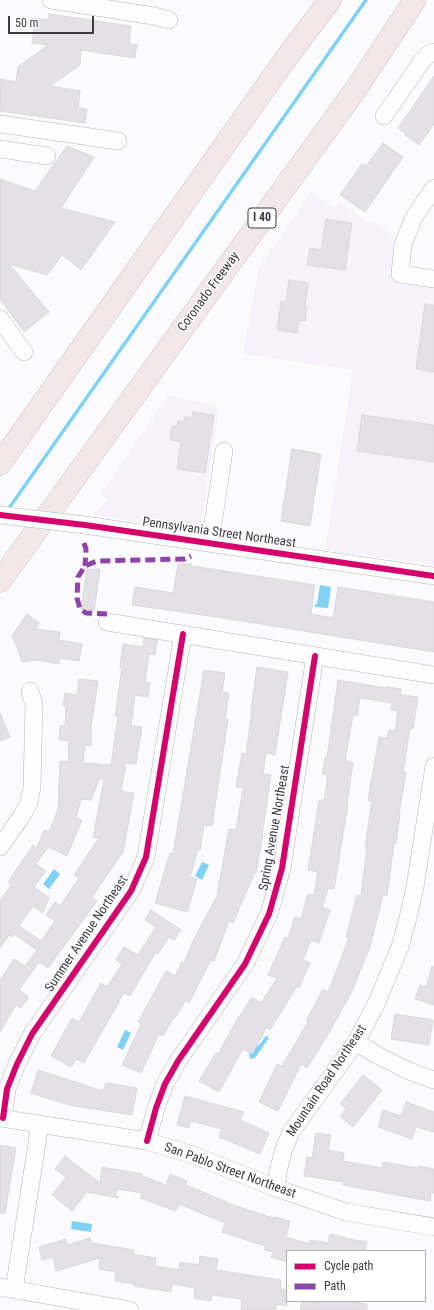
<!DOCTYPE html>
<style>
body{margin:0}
#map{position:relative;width:434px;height:1310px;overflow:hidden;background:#fbfafc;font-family:"Roboto Condensed",sans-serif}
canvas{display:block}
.legend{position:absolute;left:286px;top:1250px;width:140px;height:52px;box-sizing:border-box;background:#fff;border:1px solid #b2b1b4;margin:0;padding:5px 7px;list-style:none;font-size:12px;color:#3e3b43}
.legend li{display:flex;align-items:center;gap:8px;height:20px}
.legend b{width:20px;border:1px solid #b2b1b4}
.scale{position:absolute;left:8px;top:16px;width:86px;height:18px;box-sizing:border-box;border:2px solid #3e3b43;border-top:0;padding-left:5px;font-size:12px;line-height:14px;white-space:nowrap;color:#3e3b43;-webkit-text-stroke:3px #fff;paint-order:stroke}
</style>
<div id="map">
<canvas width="434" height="1310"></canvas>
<ul class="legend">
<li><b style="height:5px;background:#d6006c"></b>Cycle path</li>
<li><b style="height:5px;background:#8e44ad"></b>Path</li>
</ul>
<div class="scale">50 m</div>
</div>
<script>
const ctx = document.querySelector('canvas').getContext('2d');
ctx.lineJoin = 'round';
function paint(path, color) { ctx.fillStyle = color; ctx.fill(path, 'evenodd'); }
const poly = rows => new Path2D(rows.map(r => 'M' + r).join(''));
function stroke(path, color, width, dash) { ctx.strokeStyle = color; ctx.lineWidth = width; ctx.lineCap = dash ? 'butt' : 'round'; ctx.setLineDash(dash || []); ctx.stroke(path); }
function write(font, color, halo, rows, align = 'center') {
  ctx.font = font + ' "Roboto Condensed",sans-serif'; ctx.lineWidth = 3; ctx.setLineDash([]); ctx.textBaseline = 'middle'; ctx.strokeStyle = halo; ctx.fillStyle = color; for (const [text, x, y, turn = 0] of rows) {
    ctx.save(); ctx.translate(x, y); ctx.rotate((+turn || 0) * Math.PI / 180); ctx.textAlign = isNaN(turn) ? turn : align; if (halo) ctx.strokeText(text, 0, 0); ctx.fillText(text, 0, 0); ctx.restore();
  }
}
paint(poly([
 [312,192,334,208,340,202,370,224,373,221,398,239,397,285,434,288,434,565,325,550,353,370,243,354,259,267],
 [169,395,219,407,200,532,93,515,107,500,100,495]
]), '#f6f1fb');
paint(poly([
 [320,585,331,587,328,608,315,607,315,604,317,604],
 [202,862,209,865,202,880,195,876],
 [54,869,60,874,49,889,43,884],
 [125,1030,131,1033,123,1050,117,1047],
 [266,1036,269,1038,255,1058,250,1059,249,1053,255,1045,258,1046],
 [72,1221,92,1224,91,1232,71,1229]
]), '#80d2f5');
stroke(poly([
 [7,511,366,0]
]), '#80d2f5', 3.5);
const building = poly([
 [49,14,131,26,129,44,137,45,135,58,81,50,80,65,50,86,80,91,78,108,87,109,85,123,0,111,0,79,16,82,18,67,48,45,32,43,34,30,29,25,29,22,33,18,49,20,49,14],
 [434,76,434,124,419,145,405,135,406,134,398,128,434,76],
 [383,143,403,157,365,212,340,195,362,164,366,166,383,143],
 [67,146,94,157,61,208,115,222,81,270,62,255,47,275,9,264,49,312,24,332,0,299,0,179,35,191,67,146],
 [326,219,352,223,345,270,307,265,310,248,321,250,326,219],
 [289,280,308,283,305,306,307,306,305,321,299,320,297,333,277,330,281,301,286,302,289,280],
 [425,304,434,305,434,372,416,369,425,304],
 [193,412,214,415,205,473,177,469,181,442,170,440,172,426,177,427,178,421,184,422,185,417,192,418,193,412],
 [362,415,434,425,434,462,357,451,362,415],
 [292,449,321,454,310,526,281,521,292,449],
 [178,564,192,564,192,566,315,585,311,614,333,618,338,587,434,602,434,652,217,617,132,605,135,587,173,593,178,564],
 [87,569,100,569,94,611,81,609,87,569],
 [27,614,39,623,36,629,60,632,59,640,82,644,79,661,60,658,59,664,36,660,22,662,18,650,12,636,27,614],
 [144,638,157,640,155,655,149,654,145,682,150,683,148,697,135,695,131,726,142,727,136,764,126,763,121,791,134,793,123,852,92,897,97,901,48,968,39,962,19,990,29,997,21,1008,16,1005,0,1032,0,980,14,959,25,966,37,950,14,934,12,937,9,935,0,948,0,901,11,885,8,882,33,845,37,848,44,830,49,832,58,810,60,761,68,762,69,741,59,740,60,726,65,726,66,707,63,706,65,693,77,695,79,679,98,681,91,727,91,746,85,745,83,763,111,765,118,717,115,716,122,668,120,667,123,644,143,647,144,638],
 [100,778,104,780,93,837,99,838,74,875,79,878,60,906,55,902,46,915,55,921,41,941,19,926,33,906,43,913,49,898,34,887,46,871,36,864,48,847,67,856,82,820,76,818,81,799,91,800,100,778],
 [257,667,288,672,275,755,266,753,263,774,271,775,262,835,263,835,256,873,255,872,233,923,229,921,214,961,211,960,189,1003,185,1001,175,1018,174,1017,163,1036,159,1034,141,1073,122,1065,141,1024,138,1022,166,971,175,976,182,962,184,963,192,943,217,896,229,829,236,830,243,788,236,787,242,753,246,754,252,711,251,710,257,667],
 [204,670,225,673,222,692,229,693,225,719,228,719,212,826,204,825,200,850,198,849,190,877,197,879,187,912,155,903,170,853,173,854,204,670],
 [338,680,386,688,386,687,401,689,401,695,418,697,413,729,410,728,403,772,406,772,399,814,400,814,396,843,394,843,387,896,383,895,371,944,352,991,329,1033,307,1068,301,1064,278,1111,259,1102,277,1064,282,1066,308,1022,306,1021,323,989,328,992,349,938,346,937,357,895,361,896,367,847,365,847,372,801,368,801,379,737,387,738,389,730,395,731,398,711,391,710,392,703,360,698,357,716,353,715,345,761,353,762,347,804,348,804,334,889,328,888,322,907,330,910,319,943,311,940,303,960,310,963,299,988,297,986,270,1030,267,1027,252,1054,243,1049,219,1092,199,1081,216,1053,218,1054,239,1016,240,1016,252,997,261,1003,277,978,268,975,285,937,288,938,295,917,301,919,308,894,314,895,318,872,308,870,319,800,324,800,328,775,322,774,325,758,327,758,338,680],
 [0,713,10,737,0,741,0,713],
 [151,910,181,930,174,940,169,937,158,954,156,952,130,996,124,993,84,1063,76,1059,71,1067,51,1056,72,1018,79,1022,101,983,107,987,122,964,116,960,124,947,138,955,156,927,145,920,151,910],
 [432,966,434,967,434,1005,415,999,420,985,426,987,432,966],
 [395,1014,433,1020,429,1045,391,1039,395,1014],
 [38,1070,103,1091,106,1083,137,1088,132,1115,69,1105,31,1093,38,1070],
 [363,1075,382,1090,353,1127,340,1116,346,1109,340,1104,363,1075],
 [185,1096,244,1112,240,1120,269,1133,260,1154,219,1137,222,1129,191,1121,189,1128,177,1125,185,1096],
 [406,1102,434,1112,434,1132,416,1127,412,1139,378,1127,383,1110,401,1116,406,1102],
 [316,1133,331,1135,328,1150,344,1153,343,1161,382,1168,383,1162,418,1168,419,1166,434,1169,434,1193,431,1193,430,1201,343,1185,344,1182,304,1176,307,1157,312,1158,316,1133],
 [0,1145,16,1148,5,1213,0,1213,0,1145],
 [65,1156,100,1183,102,1167,142,1174,142,1176,166,1185,170,1174,187,1181,186,1185,227,1202,227,1203,273,1218,274,1217,290,1221,286,1237,309,1244,310,1240,328,1243,330,1234,345,1237,344,1238,367,1242,365,1251,287,1251,287,1262,271,1257,273,1252,264,1250,265,1246,222,1232,225,1223,179,1204,176,1211,140,1198,142,1193,117,1189,116,1195,119,1198,87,1192,72,1211,52,1195,66,1177,55,1169,65,1156],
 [90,1238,92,1243,134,1250,133,1254,156,1258,155,1266,179,1270,180,1262,199,1265,200,1256,218,1259,216,1270,281,1280,280,1289,287,1290,287,1306,276,1304,276,1310,241,1310,242,1299,212,1295,211,1301,194,1298,195,1288,172,1284,171,1292,134,1286,134,1284,115,1281,116,1272,99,1269,100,1258,56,1271,53,1257,42,1260,39,1247,66,1239,67,1245,90,1238],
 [302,1301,319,1303,319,1301,348,1301,367,1304,367,1310,300,1310,302,1301]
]);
paint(building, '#e3e1e7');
stroke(building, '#dad8dd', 1);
const minor = poly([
 [51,0,154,16,169,20],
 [384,116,422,61,429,54,434,52],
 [0,124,118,141],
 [0,149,47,156],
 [434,188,413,219,403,245,400,274,434,279],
 [0,319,24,352],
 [85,525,434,576],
 [210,543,224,451],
 [107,622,434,675],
 [0,847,21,817,29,803,32,787,34,704,30,691],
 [356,1042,377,1055,409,1071,434,1080],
 [0,1118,147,1141,193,1155,276,1188,346,1212,434,1227],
 [3,1118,7,1089,17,1064,32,1034,131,891,146,857,183,634],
 [147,1141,156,1108,165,1084,178,1061,245,964,269,914,282,868,315,656],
 [276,1188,279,1167,284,1149,291,1132,356,1042,376,1004,400,947,408,918,415,887,434,766],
 [0,1287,130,1310],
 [14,1290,40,1124]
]);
const highway = poly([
 [0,464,284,61,330,0],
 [0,581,356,89,415,0]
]);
stroke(minor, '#b7b5b9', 18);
stroke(highway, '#cbc0c3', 23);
stroke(minor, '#fefeff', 17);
stroke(highway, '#f2e8e9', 22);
const minorBridge = poly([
 [0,515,85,525]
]);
stroke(minorBridge, '#b7b5b9', 18, []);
stroke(minorBridge, '#fefeff', 17);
stroke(poly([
 [84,543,86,549,85,566],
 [107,614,86,613,80,609,77,598,78,577,85,566,97,561,185,559,191,556]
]), '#8e44ad', 5, [10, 5]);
stroke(poly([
 [0,515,85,525,434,576],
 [3,1118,7,1089,17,1064,32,1034,131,891,146,857,183,634],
 [147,1141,156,1108,165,1084,178,1061,245,964,269,914,282,868,315,656]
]), '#d6006c', 6);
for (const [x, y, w] of [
 [262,218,28]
]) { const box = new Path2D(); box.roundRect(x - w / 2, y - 10, w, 20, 3); ctx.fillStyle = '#fff'; ctx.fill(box); stroke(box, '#3e3b43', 1); }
write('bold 12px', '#3e3b43', null, [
 ["I 40",262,218]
]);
write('13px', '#3e3b43', '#fff', [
 ["Coronado Freeway",209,292,-54],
 ["Pennsylvania Street Northeast",219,533,8],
 ["Spring Avenue Northeast",275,828,-80],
 ["Summer Avenue Northeast",87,934,-56],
 ["Mountain Road Northeast",327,1081,-56],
 ["San Pablo Street Northeast",230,1171,20]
]);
</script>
